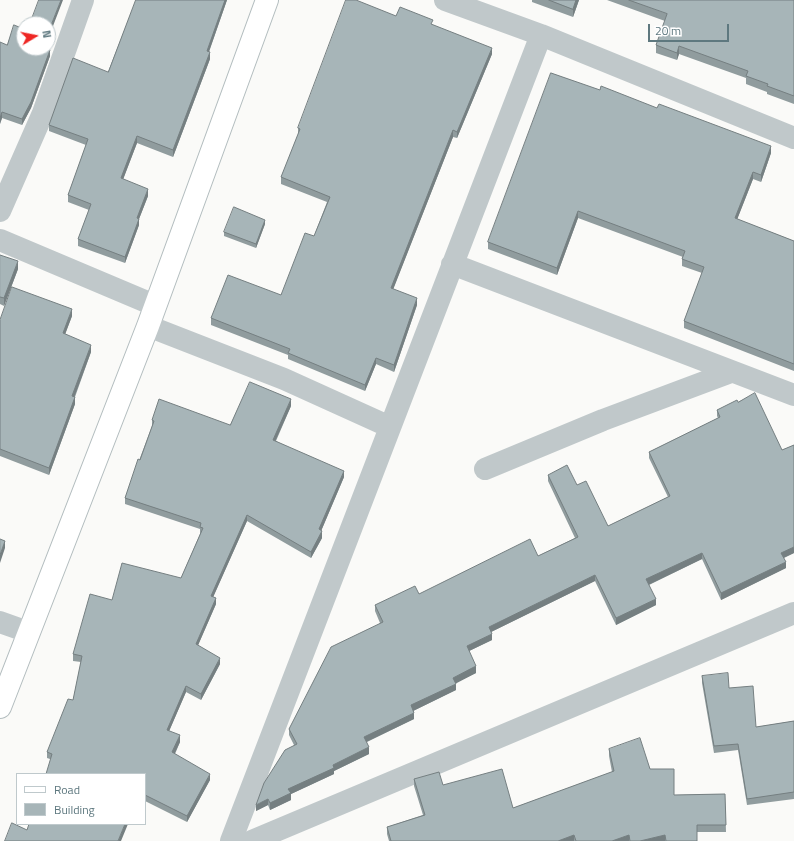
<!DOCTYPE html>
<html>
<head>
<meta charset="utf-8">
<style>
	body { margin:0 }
	#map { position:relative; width:794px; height:841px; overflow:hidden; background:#fafaf8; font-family:"Titillium Web",sans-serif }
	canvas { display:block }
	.legend { position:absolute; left:16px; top:773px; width:130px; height:52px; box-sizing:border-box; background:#fff; border:1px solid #bfc9cc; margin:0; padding:5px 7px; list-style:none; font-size:12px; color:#5e787f }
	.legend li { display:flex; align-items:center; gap:8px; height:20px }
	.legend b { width:20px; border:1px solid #bfc9cc }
	.north { position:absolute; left:16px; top:16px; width:40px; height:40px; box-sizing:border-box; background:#fff; border:1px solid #bfc9cc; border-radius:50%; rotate:80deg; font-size:11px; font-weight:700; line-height:16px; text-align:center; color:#5e787f }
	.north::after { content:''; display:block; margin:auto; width:14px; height:18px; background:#ee2724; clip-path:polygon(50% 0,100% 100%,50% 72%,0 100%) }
	.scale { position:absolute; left:648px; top:24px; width:81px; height:18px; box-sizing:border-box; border:2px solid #5e787f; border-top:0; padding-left:5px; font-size:12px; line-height:14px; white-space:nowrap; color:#5e787f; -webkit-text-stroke:3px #fff; paint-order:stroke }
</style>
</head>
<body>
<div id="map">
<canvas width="794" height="841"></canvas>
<ul class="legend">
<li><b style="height:5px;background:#fff"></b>Road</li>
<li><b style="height:11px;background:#a7b5b8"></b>Building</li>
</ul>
<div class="north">N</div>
<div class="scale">20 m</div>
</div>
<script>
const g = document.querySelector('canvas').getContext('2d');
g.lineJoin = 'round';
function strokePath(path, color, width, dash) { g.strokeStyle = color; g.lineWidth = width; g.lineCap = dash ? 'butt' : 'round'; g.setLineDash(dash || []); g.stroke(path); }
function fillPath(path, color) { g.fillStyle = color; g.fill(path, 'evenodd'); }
const minor = new Path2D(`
	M445 0 541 35 794 138
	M0 211 43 113 83 0
	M0 240 154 305
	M452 264 794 395
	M148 326 284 379 390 427
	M485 469 603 420 731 372
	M0 622 28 632
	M231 841 541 35
	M252 841 794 613`);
const secondary = new Path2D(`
	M0 707 148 326 267 0`);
const wall = new Path2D(`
	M136 0H227L209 52 210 59 173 157 137 143 123 179 148 196 139 219V225L125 263 78 246V239L89 210 68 202V195L86 145 49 131V125L108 72Z
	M532 0H579L573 17 532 2Z
	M607 0H794V104L767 94V92L746 84V78L679 54 677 60 656 53V45L665 21Z
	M396 16 433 25 492 54 457 138 453 137 393 289 417 305 394 372 376 364 365 391 288 359V355L211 325V318L281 295 314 236 327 202 281 184V177L298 135V128Z
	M7 45 24 48H47L46 49 50 56 31 108 22 125 2 118 0 124Z
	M551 73 771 153 761 182 753 179 737 219 794 241V371L684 328V321L702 273 682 266V259L683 257 578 218 557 275 488 249V242Z
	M265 224 256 248 224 236V232Z
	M0 255 18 269 4 306 0 304Z
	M72 316 65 334 91 352 75 397V404L49 475 0 456V320Z
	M738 402 782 450 794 445V553L784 558 786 568 721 600 702 559 649 585 656 605 616 625 595 581 491 632 492 640 469 651 476 673 455 683 456 690 413 711 414 719 367 742 369 754 334 771V774L291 794V800L270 810 268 805 256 811 294 745 289 735V729L380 623 375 611V605L419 594 538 556 575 538 548 481V475L577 485 608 526 668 497 649 458V452L718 418 717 416V410Z
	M291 406 276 441 344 477 321 531 322 538 311 558 247 521 213 597 216 604 198 645 220 664 201 700 186 692 169 731 180 742 175 754 210 780 187 822 145 801V774L50 759 47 758V752L73 700 81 662 73 661V654L112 600 181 578 200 534V529L125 504V498L152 426V420L230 425Z
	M702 676 729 688 756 727 794 721V799L747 805 738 750 714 753 702 683Z
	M609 749 650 769 674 795 725 794 726 832H697V841H389L387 834V827L423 815 414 786V779L443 785 513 808 612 772 609 756Z`);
const shadedWall = new Path2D(`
	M61 0H63L48 39V44V33Z
	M225 0H227L207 57V51Z
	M576 0H579L573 17V9Z
	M679 46V54L677 60V53Z
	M492 48V54L457 138V132Z
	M50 50V56L31 108 22 125V119Z
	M210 52V59L173 157V150Z
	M2 112V118L0 124V118Z
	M453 130V137L391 295V288Z
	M137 136V143L121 185V178Z
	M771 146V153L761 182V175Z
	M753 172V179L735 225V218Z
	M148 189V196L139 219V225L125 263V257L137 218Z
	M578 211V218L557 275V268Z
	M265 220V224L256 248V244Z
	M18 261V269L4 306V298Z
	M417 298V305L394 372V365Z
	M72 309V316L63 340V333Z
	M91 345V352L72 403V396Z
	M376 358V364L365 391V385Z
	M75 397V404L49 475V468Z
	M291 399V406L273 446V440Z
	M344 471V477L319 536V529Z
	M247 515V521L211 602V596Z
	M322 531V538L311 558V552Z
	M5 541V548L0 563V555Z
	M794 547V553L781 559V553Z
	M702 553V559L646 586V579Z
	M786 562V568L721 600V593Z
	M595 575V581L489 633V627Z
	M216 598V604L196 650V644Z
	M656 599V605L616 625V618Z
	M492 634V640L467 652V646Z
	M220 658V664L201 700V694Z
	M476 666V673L453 685V678Z
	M456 684V690L411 712V705Z
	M186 686V692L167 736V730Z
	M414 713V719L364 743V737Z
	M180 735V742L172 759V752Z
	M369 747V754L334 771V774L291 794V800L270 810V803L288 789 333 765Z
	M210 774V780L187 822V816Z
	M268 799V805L256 811V805Z
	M125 824H128L121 841H118Z
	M574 835V841H558Z
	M629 835V841H612Z
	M665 835V841H640Z`);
const building = new Path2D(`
	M39 0H61L48 33V24H30Z
	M136 0H225L207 51 210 52 173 150 137 136 121 178 148 189 137 218 139 219 125 257 78 239 91 204 68 195 88 139 49 125 73 58 108 72Z
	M346 0H356L396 16 400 7 433 20 431 24 492 48 457 132 453 130 391 288 417 298 394 365 376 358 365 385 288 353 290 349 211 318 228 275 281 295 305 233 314 236 330 197 281 177 300 129 298 128Z
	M549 0H576L573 9Z
	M629 0H794V96L767 86 768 84 746 76 748 71 679 46 677 53 656 45 667 14Z
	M14 25 24 29V48H45L50 50 31 102 22 119 2 112 0 118V42L7 45Z
	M551 73 600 90 601 86 657 108 659 104 771 146 761 175 753 172 735 218 794 241V364L684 321 704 267 682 259 685 251 578 211 557 268 488 242Z
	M234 207 265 220 256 244 224 232Z
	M0 255 18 261 4 298 0 297Z
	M12 287 72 309 63 333 91 345 72 396 75 397 49 468 0 449V320Z
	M250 382 291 399 273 440 344 471 319 529 322 531 311 552 247 515 211 596 216 598 196 644 220 658 201 694 186 686 167 730 180 735 172 752 210 774 187 816 145 795V774H46L52 754 47 752 68 699 73 700 82 656 73 654 90 594 112 600 122 563 181 578 203 528 200 527 201 523 125 498 138 459 140 460 154 421 152 420 159 399 230 425Z
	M755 393 782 450 794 445V547L781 553 786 562 721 593 702 553 646 579 656 599 616 618 595 575 489 627 492 634 467 646 476 666 453 678 456 684 411 705 414 713 364 737 369 747 333 765 334 768 288 789 291 793 270 803 268 799 256 805 264 783 285 750 297 744 289 729 331 647 383 622 375 605 415 586 419 594 530 539 538 556 578 537 548 475 567 465 577 485 586 481 608 526 670 496 649 452 720 417 717 410 737 400 738 402Z
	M0 539 5 541 0 555Z
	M728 673 729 688 753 686 756 727 794 721V792L747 799 738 744 714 746 702 676Z
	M640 738 650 769H674V795L725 794 726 825H697V841H666L665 835 640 841H630L629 835 612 841H576L574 835 558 841H391L387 827 425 815 414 779 439 772 443 785 502 769 513 808 614 771 609 749Z
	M12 823 27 830 29 824H125L118 841H5Z`);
strokePath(secondary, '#b3bdbf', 24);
strokePath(minor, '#c0c8ca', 22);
strokePath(secondary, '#fff', 22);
fillPath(wall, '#909c9e');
fillPath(shadedWall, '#757f81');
fillPath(building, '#a7b5b8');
strokePath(building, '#757f81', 1);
</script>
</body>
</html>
